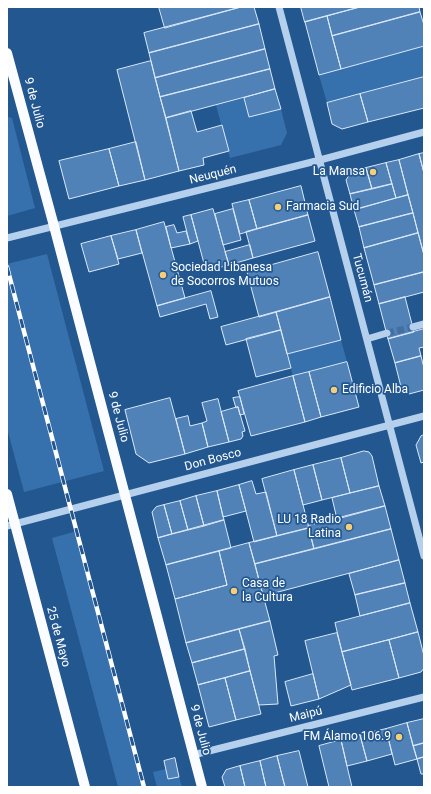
<!DOCTYPE html>
<html>
<head>
<meta charset="utf-8">
<style>
	body { margin:0 }
	#map { position:relative; width:431px; height:794px; overflow:hidden; background:#235790; font-family:Roboto,sans-serif }
	canvas { display:block }
	.frame { position:absolute; inset:0; border:8px solid #fff; pointer-events:none }
</style>
</head>
<body>
<div id="map">
<canvas width="431" height="794"></canvas>
<div class="frame"></div>
</div>
<script>
const g = document.querySelector('canvas').getContext('2d');
g.lineJoin = 'round';
function fillPath(path, color) { g.fillStyle = color; g.fill(path, 'evenodd'); }
function strokePath(path, color, width, dash) { g.strokeStyle = color; g.lineWidth = width; g.lineCap = dash ? 'butt' : 'round'; g.setLineDash(dash || []); g.stroke(path); }
function label(font, color, halo, rows, align = 'center') {
  g.font = font + ' Roboto,sans-serif'; g.lineWidth = 3.5; g.setLineDash([]); g.textBaseline = 'middle'; g.strokeStyle = halo; g.fillStyle = color; for (const [text, x, y, turn = 0] of rows) {
    g.save(); g.translate(x, y); g.rotate((+turn || 0) * Math.PI / 180); g.textAlign = isNaN(turn) ? turn : align; if (halo) g.strokeText(text, 0, 0); g.fillText(text, 0, 0); g.restore();
  }
}
const green = new Path2D(`
	M424 46V77L327 103 319 75Z
	M244 98 249 117 281 109 287 133 281 145 230 158 216 105Z
	M7 117 12 118 35 208 7 216Z
	M47 254 104 471 24 492 7 428V264Z
	M341 340 347 362 293 376 287 354Z
	M77 531 145 787H118L52 538Z
	M166 769 168 779 179 777 182 787H157L153 772Z`);
const building = new Path2D(`
	M159 7H241L165 28Z
	M241 7H254L259 24 149 53 144 33Z
	M301 7H360L305 22Z
	M360 7H419L420 12 332 36 327 16Z
	M420 12 424 25V46L341 69 332 36Z
	M327 16 341 69 319 75 305 22Z
	M259 24 265 49 155 78 149 53Z
	M265 49 270 69 160 97 155 78Z
	M151 61 179 171 145 180 117 70Z
	M270 69 275 89 166 118 160 97Z
	M424 77V108L368 122 360 94Z
	M275 89 281 109 249 117 244 98Z
	M360 94 368 122 342 129 332 124 327 103Z
	M191 111 197 132 222 125 229 151 203 158 204 165 179 171 166 118Z
	M136 142 145 180 119 186 109 149Z
	M109 149 119 186 69 199 59 161Z
	M424 153V173L419 154Z
	M419 154 424 173V255L399 160Z
	M399 160 408 195 396 198 386 163Z
	M386 163 392 184 372 189 366 168Z
	M366 168 372 189 350 194 346 180 351 172Z
	M392 184 396 198 354 210 350 194Z
	M301 186 308 215 257 229 249 200Z
	M408 195 413 213 359 227 354 210Z
	M249 200 257 229 240 234 232 204Z
	M213 209 229 265 206 271 191 215Z
	M233 209 241 240 223 245 215 214Z
	M413 213 418 233 364 248 359 227Z
	M191 215 198 241 190 244 183 217Z
	M308 215 315 241 253 258 246 232Z
	M164 222 185 298 157 306 136 230Z
	M174 225 177 233 186 231 190 244 171 248 166 227Z
	M136 230 142 253 118 259 111 236Z
	M418 233 424 255V272L374 285 364 248Z
	M111 236 119 264 89 272 81 244Z
	M250 245 253 258 229 265 225 252Z
	M318 252 330 297 259 317 247 272Z
	M424 272V292L379 304 374 285Z
	M211 291 218 317 210 319 206 304 160 317 157 306Z
	M330 297 341 340 287 354 276 312Z
	M405 297 414 332 388 339 379 304Z
	M276 312 281 330 226 345 221 327Z
	M424 329V347L419 348 421 356 395 363 388 339Z
	M281 330 291 368 256 377 246 339Z
	M421 356 424 368V390L409 394 401 387 395 363Z
	M347 362 359 407 321 417 309 372Z
	M309 372 321 417 305 422 293 376Z
	M293 376 305 422 251 436 238 391Z
	M240 397 244 414 240 415 238 407 236 408 233 398Z
	M170 398 185 454 149 463 136 454 125 410Z
	M218 399 229 442 208 447 202 423 207 421 202 403Z
	M238 407 245 431 242 432 243 436 241 439 229 442 221 412Z
	M188 416 190 426 202 423 208 447 185 454 176 419Z
	M424 435V462L421 463 416 445 421 436Z
	M364 451 369 452 372 456 379 486 350 493 341 458Z
	M341 458 350 493 322 500 313 465Z
	M313 465 322 500 303 505 294 470Z
	M294 470 309 528 277 536 262 479Z
	M252 481 256 494 266 492 277 536 254 542 239 485Z
	M239 485 246 511 223 517 217 491Z
	M379 486 385 506 337 519 332 498Z
	M217 491 224 520 204 526 196 496Z
	M196 496 204 526 188 530 180 501Z
	M180 501 188 530 172 534 164 505Z
	M164 505 172 534 158 538 152 512 156 507Z
	M385 506 391 529 314 549 308 526Z
	M224 520 231 548 166 565 158 538Z
	M309 528 314 549 255 564 249 543Z
	M391 529 399 560 263 596 255 564Z
	M249 543 270 621 186 643 175 599 227 585 219 551Z
	M219 551 227 585 175 599 166 565Z
	M399 560 405 583 355 595 349 574Z
	M405 583 410 603 360 616 355 595Z
	M410 603 418 632 342 652 335 623Z
	M270 621 278 655 274 656 278 704 259 705 239 629Z
	M239 629 245 649 192 663 186 643Z
	M418 632 424 656V668L421 672 399 678 389 640Z
	M337 633 351 685 319 699 305 641Z
	M389 640 399 678 352 690 342 652Z
	M245 649 250 671 198 685 192 663Z
	M250 671 261 714 236 720 225 678Z
	M313 674 319 699 291 706 285 682Z
	M225 678 236 720 209 727 198 685Z
	M424 719V743L413 746 407 723Z
	M407 723 417 759 395 765 386 729Z
	M386 729 392 754 367 761 360 735Z
	M360 735 367 761 347 766 341 740Z
	M341 740 347 766 352 787H329L319 746Z
	M424 743V757L417 759 413 746Z
	M299 751 308 787H285L277 756Z
	M277 756 285 787H266L260 761Z
	M424 757V774H421L417 759Z
	M175 758 179 777 168 779 164 761Z
	M260 761 266 787H245L240 766Z
	M240 766 245 787H225L222 777 226 770Z`);
const minorTunnel = new Path2D(`
	M387 333 413 327`);
const minor = new Path2D(`
	M279 7 424 556
	M7 238 320 160 424 132
	M413 327 424 324
	M367 339 387 333
	M7 526 424 416
	M193 755 424 697`);
const major = new Path2D(`
	M7 53 54 226 202 787
	M7 494 85 787`);
const rail = new Path2D(`
	M7 267 144 787`);
const markers = [
	[373,172,4,"#f7ce78"],
	[278,207,4,"#f7ce78"],
	[163,275,4,"#f7ce78"],
	[334,390,4,"#f7ce78"],
	[349,527,4,"#f7ce78"],
	[234,591,4,"#f7ce78"],
	[399,737,4,"#f7ce78"]
];
const streetNames = [
	["9 de Julio",34,103,75],
	["Neuquén",213,175,-14],
	["Tucumán",362,278,75],
	["9 de Julio",118,417,75],
	["Don Bosco",213,460,-15],
	["25 de Mayo",58,637,75],
	["Maipú",306,715,-14],
	["9 de Julio",200,730,75]
];
const poiNames = [
	["La Mansa",365,172,"right"],
	["Farmacia Sud",286,207],
	["Sociedad Libanesa",171,268],
	["de Socorros Mutuos",171,282],
	["Edificio Alba",342,390],
	["LU 18 Radio",341,520,"right"],
	["Latina",341,534,"right"],
	["Casa de",242,584],
	["la Cultura",242,598],
	["FM Álamo 106.9",391,737,"right"]
];
fillPath(green, '#3771ad');
fillPath(building, '#5082b8');
strokePath(building, '#dae9f9', 1);
strokePath(minorTunnel, '#4470a1', 7, [7, 3.5]);
strokePath(minor, '#b5d0ec', 7);
strokePath(major, '#fafcff', 10);
strokePath(rail, '#fff', 4.5);
strokePath(rail, '#235790', 3, [9]);
for (const [x, y, r, color] of markers) { const dot = new Path2D(); dot.arc(x, y, r, 0, 2 * Math.PI); g.fillStyle = color; g.fill(dot); strokePath(dot, '#235790', 1.5); }
label('12px', '#fff', '#235790', streetNames);
label('12px', '#fff', '#235790', poiNames, 'left');
</script>
</body>
</html>
